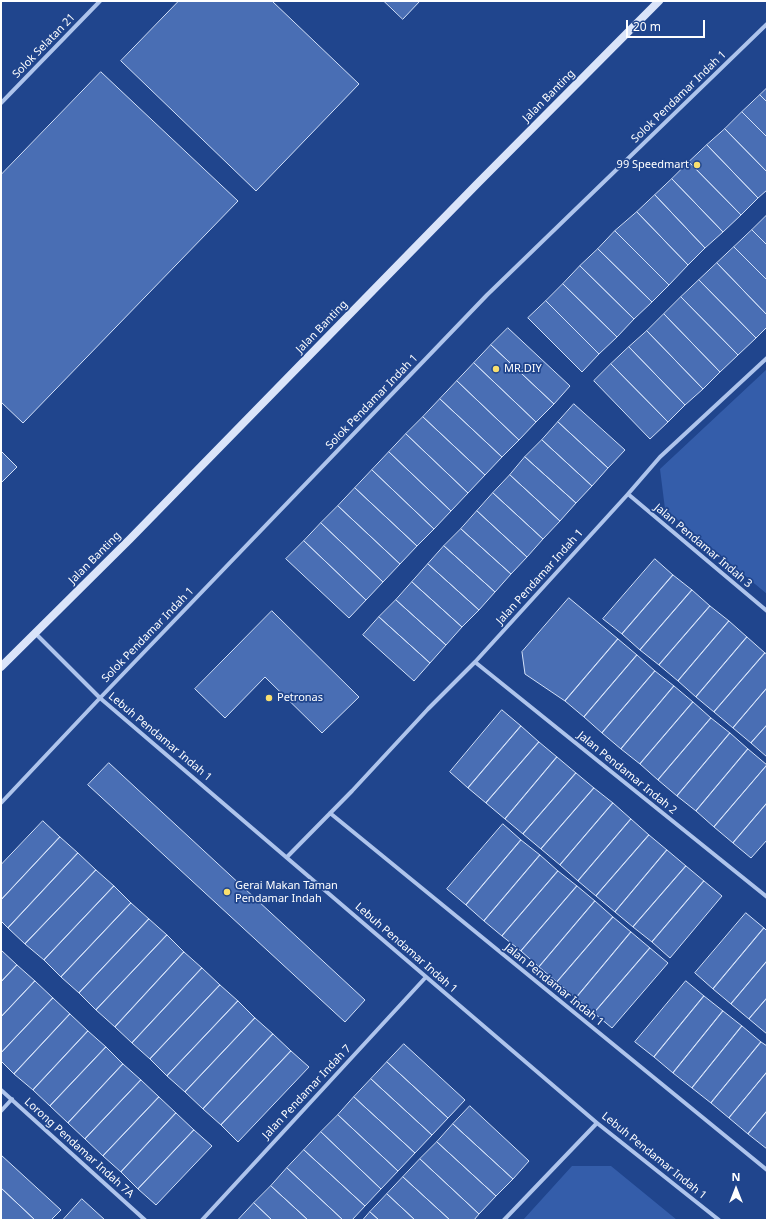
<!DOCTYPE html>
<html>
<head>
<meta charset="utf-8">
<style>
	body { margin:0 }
	#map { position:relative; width:768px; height:1221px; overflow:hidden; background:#20458d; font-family:"Noto Sans",sans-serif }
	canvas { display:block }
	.frame { position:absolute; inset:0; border:2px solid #fff; pointer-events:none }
	.north { position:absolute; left:716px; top:1169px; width:40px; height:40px; -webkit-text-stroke:3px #20458d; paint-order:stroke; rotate:0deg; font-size:11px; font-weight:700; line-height:16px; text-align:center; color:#fff }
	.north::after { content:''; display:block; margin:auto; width:14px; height:18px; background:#fff; clip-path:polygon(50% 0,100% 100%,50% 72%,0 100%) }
	.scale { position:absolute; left:626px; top:20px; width:79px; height:18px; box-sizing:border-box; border:2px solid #fff; border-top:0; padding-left:5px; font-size:12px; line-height:14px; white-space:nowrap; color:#fff; -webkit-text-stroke:3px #20458d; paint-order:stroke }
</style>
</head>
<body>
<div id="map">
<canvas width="768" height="1221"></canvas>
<div class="frame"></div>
<div class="north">N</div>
<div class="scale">20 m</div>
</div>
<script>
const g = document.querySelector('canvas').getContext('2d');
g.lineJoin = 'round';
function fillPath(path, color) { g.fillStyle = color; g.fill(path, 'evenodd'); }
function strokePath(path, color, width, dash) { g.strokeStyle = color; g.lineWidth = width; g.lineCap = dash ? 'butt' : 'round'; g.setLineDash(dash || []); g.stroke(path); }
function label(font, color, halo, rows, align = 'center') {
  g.font = font + ' "Noto Sans",sans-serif'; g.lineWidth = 3.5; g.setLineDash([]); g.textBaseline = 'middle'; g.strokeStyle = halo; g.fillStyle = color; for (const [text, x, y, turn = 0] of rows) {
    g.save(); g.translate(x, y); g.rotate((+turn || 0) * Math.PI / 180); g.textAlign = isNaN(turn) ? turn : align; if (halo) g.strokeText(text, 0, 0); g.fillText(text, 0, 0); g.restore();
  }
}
const green = new Path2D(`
	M767 369V594L665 509 660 469Z
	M572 1166H611L677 1220H523Z`);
const building = new Path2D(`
	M179 1H272L359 84 256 191 121 61Z
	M384 1H420L403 19Z
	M101 72 238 201 23 423 1 402V175Z
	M767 88V102L760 95Z
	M760 95 767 102V137L742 112Z
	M742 112 767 137V172L725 129Z
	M725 129 767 172V190L758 198 707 145Z
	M707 145 758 198 741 215 689 162Z
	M689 162 741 215 723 232 672 179Z
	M672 179 723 232 705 248 655 195Z
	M655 195 705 248 688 265 637 212Z
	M637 212 688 265 669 285 615 231Z
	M767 215V245L752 230Z
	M752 230 767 245V280L734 247Z
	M615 231 669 285 652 302 598 249Z
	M734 247 767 280V315L717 263Z
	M598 249 652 302 634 319 580 266Z
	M717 263 767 315V327L756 338 699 280Z
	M580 266 634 319 617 337 563 284Z
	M699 280 756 338 738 355 681 297Z
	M563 284 617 337 599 354 546 301Z
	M681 297 738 355 720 372 664 314Z
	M546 301 599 354 582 372 528 318Z
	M664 314 720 372 703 389 647 331Z
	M508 328 570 386 554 404 491 345Z
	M647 331 703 389 685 405 629 347Z
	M491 345 554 404 536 422 474 363Z
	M629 347 685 405 668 422 611 364Z
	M474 363 536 422 519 440 457 381Z
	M611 364 668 422 650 439 594 381Z
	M457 381 519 440 502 457 440 399Z
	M440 399 502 457 485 475 423 417Z
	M574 404 625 450 608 468 558 422Z
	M423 417 485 475 468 493 406 434Z
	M558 422 608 468 592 486 542 440Z
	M406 434 468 493 451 511 389 452Z
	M542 440 592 486 576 503 525 457Z
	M1 451 17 467 1 483Z
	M389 452 451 511 434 529 372 470Z
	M525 457 576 503 560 521 510 475Z
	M372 470 434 529 417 546 355 488Z
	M510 475 560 521 543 539 493 493Z
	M355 488 417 546 400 564 338 506Z
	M493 493 543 539 527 557 477 511Z
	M338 506 400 564 383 582 321 523Z
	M477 511 527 557 511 574 461 529Z
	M321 523 383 582 366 600 304 541Z
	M461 529 511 574 495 592 444 546Z
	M304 541 366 600 349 618 286 559Z
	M444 546 495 592 479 610 428 564Z
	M655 559 673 575 622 634 603 619Z
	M428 564 479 610 462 627 412 582Z
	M673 575 692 590 640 650 622 634Z
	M412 582 462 627 446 645 396 600Z
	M692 590 710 606 659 665 640 650Z
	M569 598 618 639 565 701 525 674 522 652Z
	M396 600 446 645 430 663 379 617Z
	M710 606 729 621 678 681 659 665Z
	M272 611 359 697 322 733 265 677 225 718 195 689Z
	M379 617 430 663 414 681 363 635Z
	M729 621 747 637 696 697 678 681Z
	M747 637 765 653 714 712 696 697Z
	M618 639 637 655 584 717 565 701Z
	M765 653 767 654V688L733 728 714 712Z
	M637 655 655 671 602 733 584 717Z
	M655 671 674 686 621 749 602 733Z
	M674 686 693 702 640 764 621 749Z
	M767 688V725L751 743 733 728Z
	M693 702 711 718 658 780 640 764Z
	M502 710 521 726 468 788 450 772Z
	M711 718 730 733 677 796 658 780Z
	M767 725V757L751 743Z
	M521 726 539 742 486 803 468 788Z
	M730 733 748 749 696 811 677 796Z
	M539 742 557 757 505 819 486 803Z
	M748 749 767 765 714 827 696 811Z
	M557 757 576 773 523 834 505 819Z
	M109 763 365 1000 345 1022 88 785Z
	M767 765V803L733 843 714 827Z
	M576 773 594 788 541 849 523 834Z
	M594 788 613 803 560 865 541 849Z
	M613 803 631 819 578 881 560 865Z
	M767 803V840L751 858 733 843Z
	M631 819 649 835 596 896 578 881Z
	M43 821 60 837 1 900V865Z
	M503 824 521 840 466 905 447 889Z
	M649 835 667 850 615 912 596 896Z
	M60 837 78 853 8 928 1 921V900Z
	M521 840 540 855 484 921 466 905Z
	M667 850 686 866 633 927 615 912Z
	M78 853 96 870 25 944 8 928Z
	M540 855 558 871 502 936 484 921Z
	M686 866 704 881 652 942 633 927Z
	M96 870 114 886 44 960 25 944Z
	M558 871 577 886 521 951 502 936Z
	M704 881 722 896 670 958 652 942Z
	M114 886 131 903 61 977 44 960Z
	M577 886 595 901 539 967 521 951Z
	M595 901 613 917 557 982 539 967Z
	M131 903 149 919 79 993 61 977Z
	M746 913 764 928 713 989 695 973Z
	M613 917 631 932 576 998 557 982Z
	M149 919 167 935 96 1010 79 993Z
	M764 928 767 931V961L731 1004 713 989Z
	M631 932 650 948 594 1013 576 998Z
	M167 935 184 952 115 1027 96 1010Z
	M650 948 668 963 612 1028 594 1013Z
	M1 950 17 965 1 982Z
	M184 952 202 968 132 1043 115 1027Z
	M767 961V998L749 1019 731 1004Z
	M17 965 35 981 1 1017V982Z
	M202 968 220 985 150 1059 132 1043Z
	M35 981 53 998 1 1053V1017Z
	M686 981 704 996 654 1057 635 1042Z
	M220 985 238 1001 167 1076 150 1059Z
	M704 996 723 1011 673 1073 654 1057Z
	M53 998 70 1014 14 1074 1 1061V1053Z
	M767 998V1034L749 1019Z
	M238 1001 255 1018 185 1092 167 1076Z
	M723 1011 742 1026 692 1088 673 1073Z
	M70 1014 88 1031 33 1090 14 1074Z
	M255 1018 273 1034 203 1109 185 1092Z
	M742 1026 761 1042 711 1103 692 1088Z
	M88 1031 106 1047 50 1106 33 1090Z
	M273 1034 291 1051 221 1125 203 1109Z
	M761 1042 767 1046V1072L729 1118 711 1103Z
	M404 1044 465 1100 448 1118 387 1062Z
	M106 1047 123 1064 68 1123 50 1106Z
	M291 1051 309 1067 238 1142 221 1125Z
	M387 1062 448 1118 432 1135 371 1079Z
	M123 1064 141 1080 85 1139 68 1123Z
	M767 1072V1111L748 1134 729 1118Z
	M371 1079 432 1135 415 1153 354 1097Z
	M141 1080 159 1097 103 1156 85 1139Z
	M159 1097 176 1113 121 1172 103 1156Z
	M354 1097 415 1153 398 1171 338 1115Z
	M470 1106 529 1161 513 1179 453 1124Z
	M767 1111V1149L748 1134Z
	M176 1113 194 1130 138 1189 121 1172Z
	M338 1115 398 1171 381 1189 321 1132Z
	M453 1124 513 1179 496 1196 437 1142Z
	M194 1130 212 1146 156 1205 138 1189Z
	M321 1132 381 1189 365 1206 304 1150Z
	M437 1142 496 1196 479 1214 420 1159Z
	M304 1150 365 1206 352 1220H343L287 1168Z
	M1 1155 61 1210 51 1220H35L1 1188Z
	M420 1159 479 1214 474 1220H450L403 1177Z
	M287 1168 343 1220H308L271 1186Z
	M403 1177 450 1220H415L387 1194Z
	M271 1186 308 1220H272L254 1203Z
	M1 1188 35 1220H1Z
	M387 1194 415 1220H379L370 1212Z
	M82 1199 105 1220H63Z
	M254 1203 272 1220H238Z
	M370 1212 379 1220H363Z`);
const street = new Path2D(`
	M1 103 100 1
	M628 494 767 611
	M35 633 100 698 597 1123 719 1220
	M475 662 767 897
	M1 803 100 698 487 295 767 24
	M330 813 767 1170
	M287 857 352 791 428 709 475 662 628 494 660 457 767 358
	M1 1090 145 1220
	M1 1111 12 1099
	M202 1220 426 977
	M504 1220 597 1123`);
const secondary = new Path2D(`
	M1 667 130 539 477 184 659 1`);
const markers = [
	[697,165,4,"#f9df6f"],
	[496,369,4,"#f9df6f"],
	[269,698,4,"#f9df6f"],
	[227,892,4,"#f9df6f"]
];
const streetNames = [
	["Solok Selatan 21",44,46,-46],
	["Jalan Banting",549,96,-45],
	["Solok Pendamar Indah 1",679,97,-44],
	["Jalan Banting",322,327,-46],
	["Solok Pendamar Indah 1",372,402,-46],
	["Jalan Pendamar Indah 3",703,546,40],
	["Jalan Banting",95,558,-45],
	["Jalan Pendamar Indah 1",540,577,-48],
	["Solok Pendamar Indah 1",148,635,-46],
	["Lebuh Pendamar Indah 1",160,737,40],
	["Jalan Pendamar Indah 2",627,773,39],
	["Lebuh Pendamar Indah 1",406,948,41],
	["Jalan Pendamar Indah 1",554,985,39],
	["Jalan Pendamar Indah 7",307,1092,-47],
	["Lorong Pendamar Indah 7A",79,1148,42],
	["Lebuh Pendamar Indah 1",654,1156,39]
];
const poiNames = [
	["99 Speedmart",689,165,"right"],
	["MR.DIY",504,369],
	["Petronas",277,698],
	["Gerai Makan Taman",235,886],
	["Pendamar Indah",235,899]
];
fillPath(green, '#345daa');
fillPath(building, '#496eb4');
strokePath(building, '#d3e1f9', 1);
strokePath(street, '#aec4ec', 4);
strokePath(secondary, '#dae4f9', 8);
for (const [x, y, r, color] of markers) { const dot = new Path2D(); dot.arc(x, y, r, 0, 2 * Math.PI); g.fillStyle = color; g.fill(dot); strokePath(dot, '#20458d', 1.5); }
label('11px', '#fff', '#20458d', streetNames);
label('11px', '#fff', '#20458d', poiNames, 'left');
</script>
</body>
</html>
